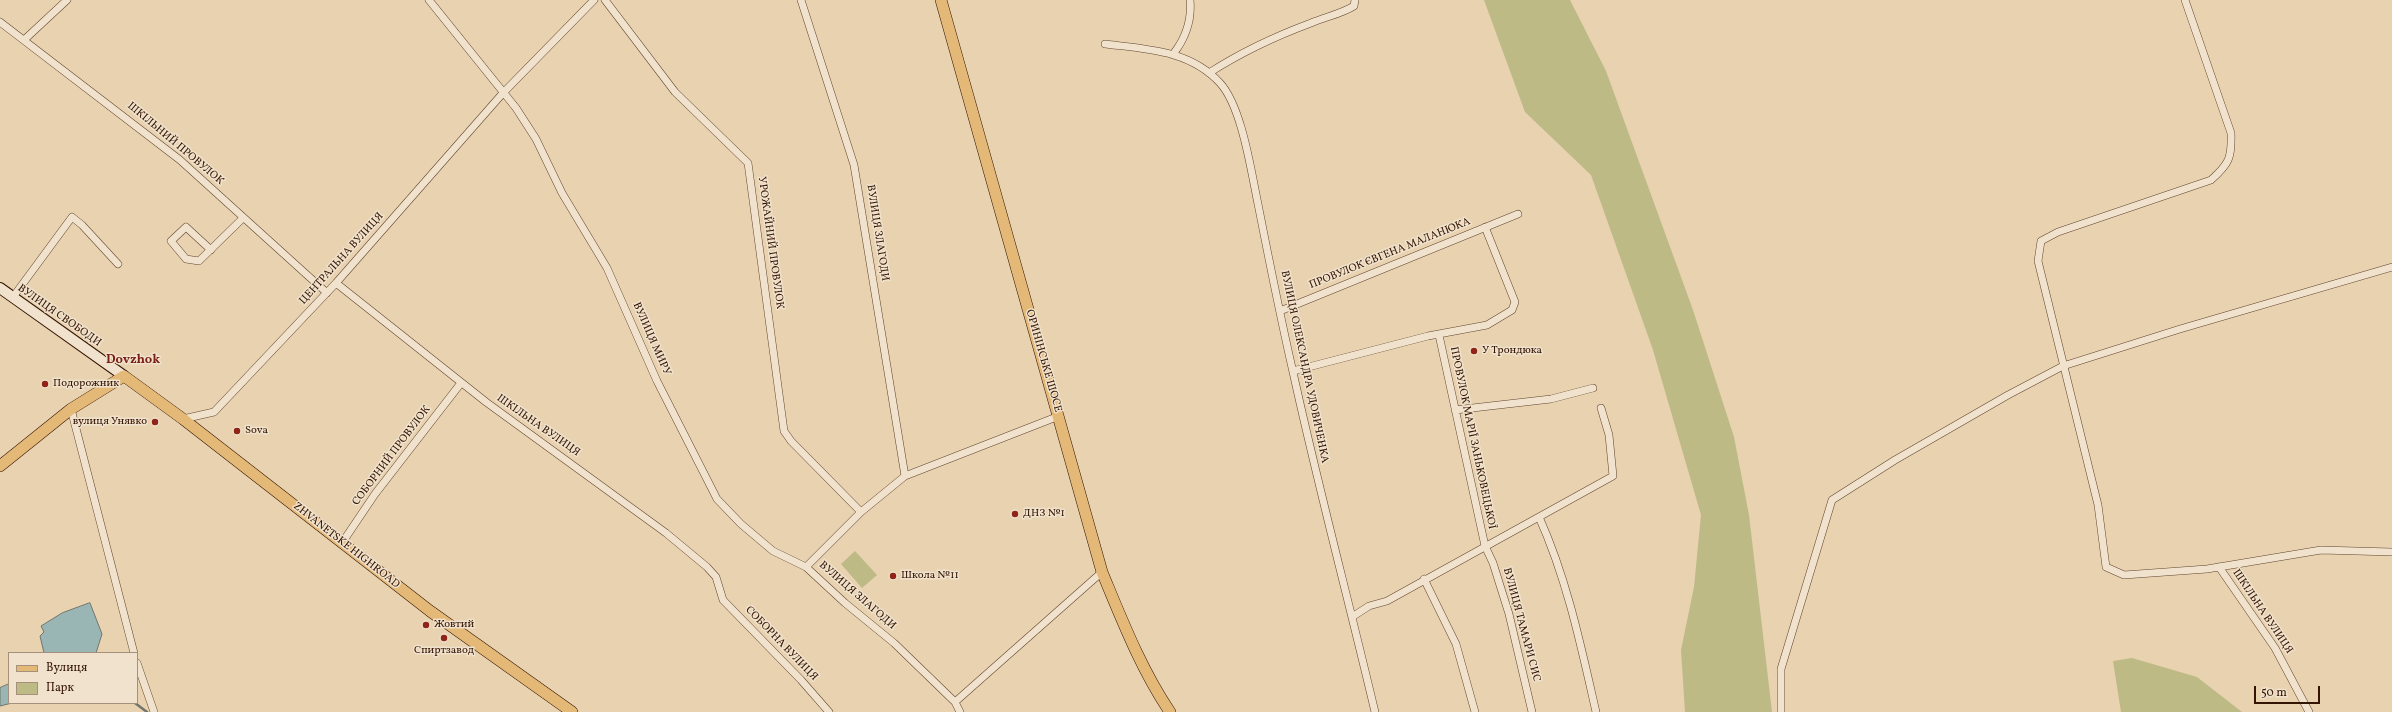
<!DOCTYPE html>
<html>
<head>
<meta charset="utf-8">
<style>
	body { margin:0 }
	#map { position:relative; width:2392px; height:712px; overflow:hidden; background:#e8d2b0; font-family:Vollkorn,serif }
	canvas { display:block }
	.legend { position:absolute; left:8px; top:652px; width:130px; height:52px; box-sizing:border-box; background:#f0e2cc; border:1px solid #a5907c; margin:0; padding:5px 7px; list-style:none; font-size:12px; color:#341403 }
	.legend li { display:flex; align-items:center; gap:8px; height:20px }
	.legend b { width:20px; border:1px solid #a5907c }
	.scale { position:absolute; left:2254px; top:686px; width:66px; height:18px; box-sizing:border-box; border:2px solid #341403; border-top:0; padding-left:5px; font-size:12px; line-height:14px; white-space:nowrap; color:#341403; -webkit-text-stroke:3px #f0e2cc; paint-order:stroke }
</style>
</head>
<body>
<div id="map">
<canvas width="2392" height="712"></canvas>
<ul class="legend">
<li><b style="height:5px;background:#e4b978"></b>Вулиця</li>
<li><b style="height:11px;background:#bdba86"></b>Парк</li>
</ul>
<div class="scale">50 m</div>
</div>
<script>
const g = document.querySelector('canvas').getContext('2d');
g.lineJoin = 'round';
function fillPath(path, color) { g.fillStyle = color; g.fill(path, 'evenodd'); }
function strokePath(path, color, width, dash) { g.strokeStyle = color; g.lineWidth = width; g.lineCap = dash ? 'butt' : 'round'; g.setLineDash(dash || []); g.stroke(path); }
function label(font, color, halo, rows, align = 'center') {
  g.font = font + ' Vollkorn,serif'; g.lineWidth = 3; g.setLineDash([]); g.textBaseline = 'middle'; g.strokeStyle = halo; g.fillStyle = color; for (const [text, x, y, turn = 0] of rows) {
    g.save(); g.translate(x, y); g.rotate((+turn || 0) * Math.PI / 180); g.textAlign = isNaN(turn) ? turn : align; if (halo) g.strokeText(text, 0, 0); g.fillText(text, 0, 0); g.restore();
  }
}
const green = new Path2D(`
	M1484 0H1570L1606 71 1693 310 1734 437 1749 515 1772 712H1685L1681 650 1694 587 1701 515 1653 350 1591 175 1525 112Z
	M855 551 877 575 862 588 841 564Z
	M2132 658 2197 677 2242 712H2121L2113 661Z`);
const water = new Path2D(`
	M90 603 102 634 96 653H44L40 636 44 632 41 626 62 613Z
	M9 684V703H12L0 706V688Z`);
const stream = new Path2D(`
	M135 703 147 712`);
const street = new Path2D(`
	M429 0 516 108 536 139 562 193 607 268 657 381 717 499 741 524 773 551 806 567 845 603 894 643 955 702 960 712
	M605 0 675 92 748 163 784 431 791 441 861 512
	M801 0 854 165 905 476
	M2185 0 2231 133C2232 158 2229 164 2211 180L2058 232 2041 241 2038 261 2098 505 2106 567 2124 575 2207 569 2321 550 2392 552
	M0 22 180 160 327 293
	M24 40 67 0
	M1105 44C1146 49 1190 50 1220 83 1242 107 1251 171 1258 204 1269 260 1280 316 1293 372 1318 486 1348 598 1375 712
	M1174 53C1186 37 1192 20 1190 0
	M1209 73C1240 53 1276 36 1311 23 1325 17 1341 14 1354 6L1355 0
	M211 250 186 227 171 241 186 259 199 261 243 218
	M336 283 486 402 666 533 707 567 716 577 723 600 801 680 829 712
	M13 297 72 217 82 225 118 264
	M1280 311 1518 214
	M1439 335 1485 546 1493 563 1509 614 1532 712
	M1293 371 1428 336 1487 325 1512 310 1515 302 1485 227
	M71 409 134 653
	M1455 410 1551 399 1593 388
	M183 419 214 412 336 283 503 93 594 0
	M1539 517C1567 579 1581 646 1596 712
	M342 543 375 494 461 383
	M806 567 861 512 905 476 1059 416
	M2219 567 2275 648 2309 712
	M1424 579 1456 644 1475 712
	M1352 617 1369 606 1387 601 1613 476 1609 435 1601 408
	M137 663 154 712
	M955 702 1102 572
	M1781 712V669L1832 500 1895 460 2008 395 2063 366 2180 329 2392 267`);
const secondary = new Path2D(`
	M0 288 124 376`);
const primary = new Path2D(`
	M941 0 1102 572C1122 620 1141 669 1170 712
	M0 466 71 409 124 376 183 419 430 611 572 712`);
const markers = [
	[1474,351,4,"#8f2418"],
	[45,384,4,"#8f2418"],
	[155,422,4,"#8f2418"],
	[237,431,4,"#8f2418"],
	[1015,514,4,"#8f2418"],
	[893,576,4,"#8f2418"],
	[426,625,4,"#8f2418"],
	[444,638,4,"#8f2418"]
];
const streetNames = [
	["ШКІЛЬНИЙ ПРОВУЛОК",175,144,40],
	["ВУЛИЦЯ ЗЛАГОДИ",877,233,81],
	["УРОЖАЙНИЙ ПРОВУЛОК",770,243,82],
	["ПРОВУЛОК ЄВГЕНА МАЛАНЮКА",1390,254,-22],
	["ЦЕНТРАЛЬНА ВУЛИЦЯ",342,259,-48],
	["ВУЛИЦЯ СВОБОДИ",59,316,35],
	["ВУЛИЦЯ МИРУ",651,339,66],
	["ОРИНІНСЬКЕ ШОСЕ",1043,361,74],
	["ВУЛИЦЯ ОЛЕКСАНДРА УДОВИЧЕНКА",1304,367,78],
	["ШКІЛЬНА ВУЛИЦЯ",538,426,35],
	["ПРОВУЛОК МАРІЇ ЗАНЬКОВЕЦЬКОЇ",1472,438,78],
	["СОБОРНИЙ ПРОВУЛОК",392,456,-53],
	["ZHVANETSKE HIGHROAD",346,546,38],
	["ВУЛИЦЯ ЗЛАГОДИ",857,596,41],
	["ШКІЛЬНА ВУЛИЦЯ",2262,612,56],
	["ВУЛИЦЯ ТАМАРИ СИС",1521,625,75],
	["СОБОРНА ВУЛИЦЯ",781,644,46]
];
const poiNames = [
	["У Трондюка",1482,351],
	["Подорожник",53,384],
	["вулиця Унявко",147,422,"right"],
	["Sova",245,431],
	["ДНЗ №1",1023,514],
	["Школа №11",901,576],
	["Жовтий",434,625],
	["Спиртзавод",444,651,"center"]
];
const quarterNames = [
	["Dovzhok",133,361]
];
fillPath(green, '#bdba86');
fillPath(water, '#99b6b4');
strokePath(water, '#71756d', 1);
strokePath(stream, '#71756d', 2.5);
strokePath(street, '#61442e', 8);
strokePath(secondary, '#341403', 12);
strokePath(primary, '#341403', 12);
strokePath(street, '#f0e2cc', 7);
strokePath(secondary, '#f0e2cc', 10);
strokePath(primary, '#e4b978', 11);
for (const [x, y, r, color] of markers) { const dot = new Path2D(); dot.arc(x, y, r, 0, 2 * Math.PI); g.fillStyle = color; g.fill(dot); strokePath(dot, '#f0e2cc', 1.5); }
label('11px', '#341403', '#f0e2cc', streetNames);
label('11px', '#341403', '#f0e2cc', poiNames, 'left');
label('bold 13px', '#7a1f14', '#f0e2cc', quarterNames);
</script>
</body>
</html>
